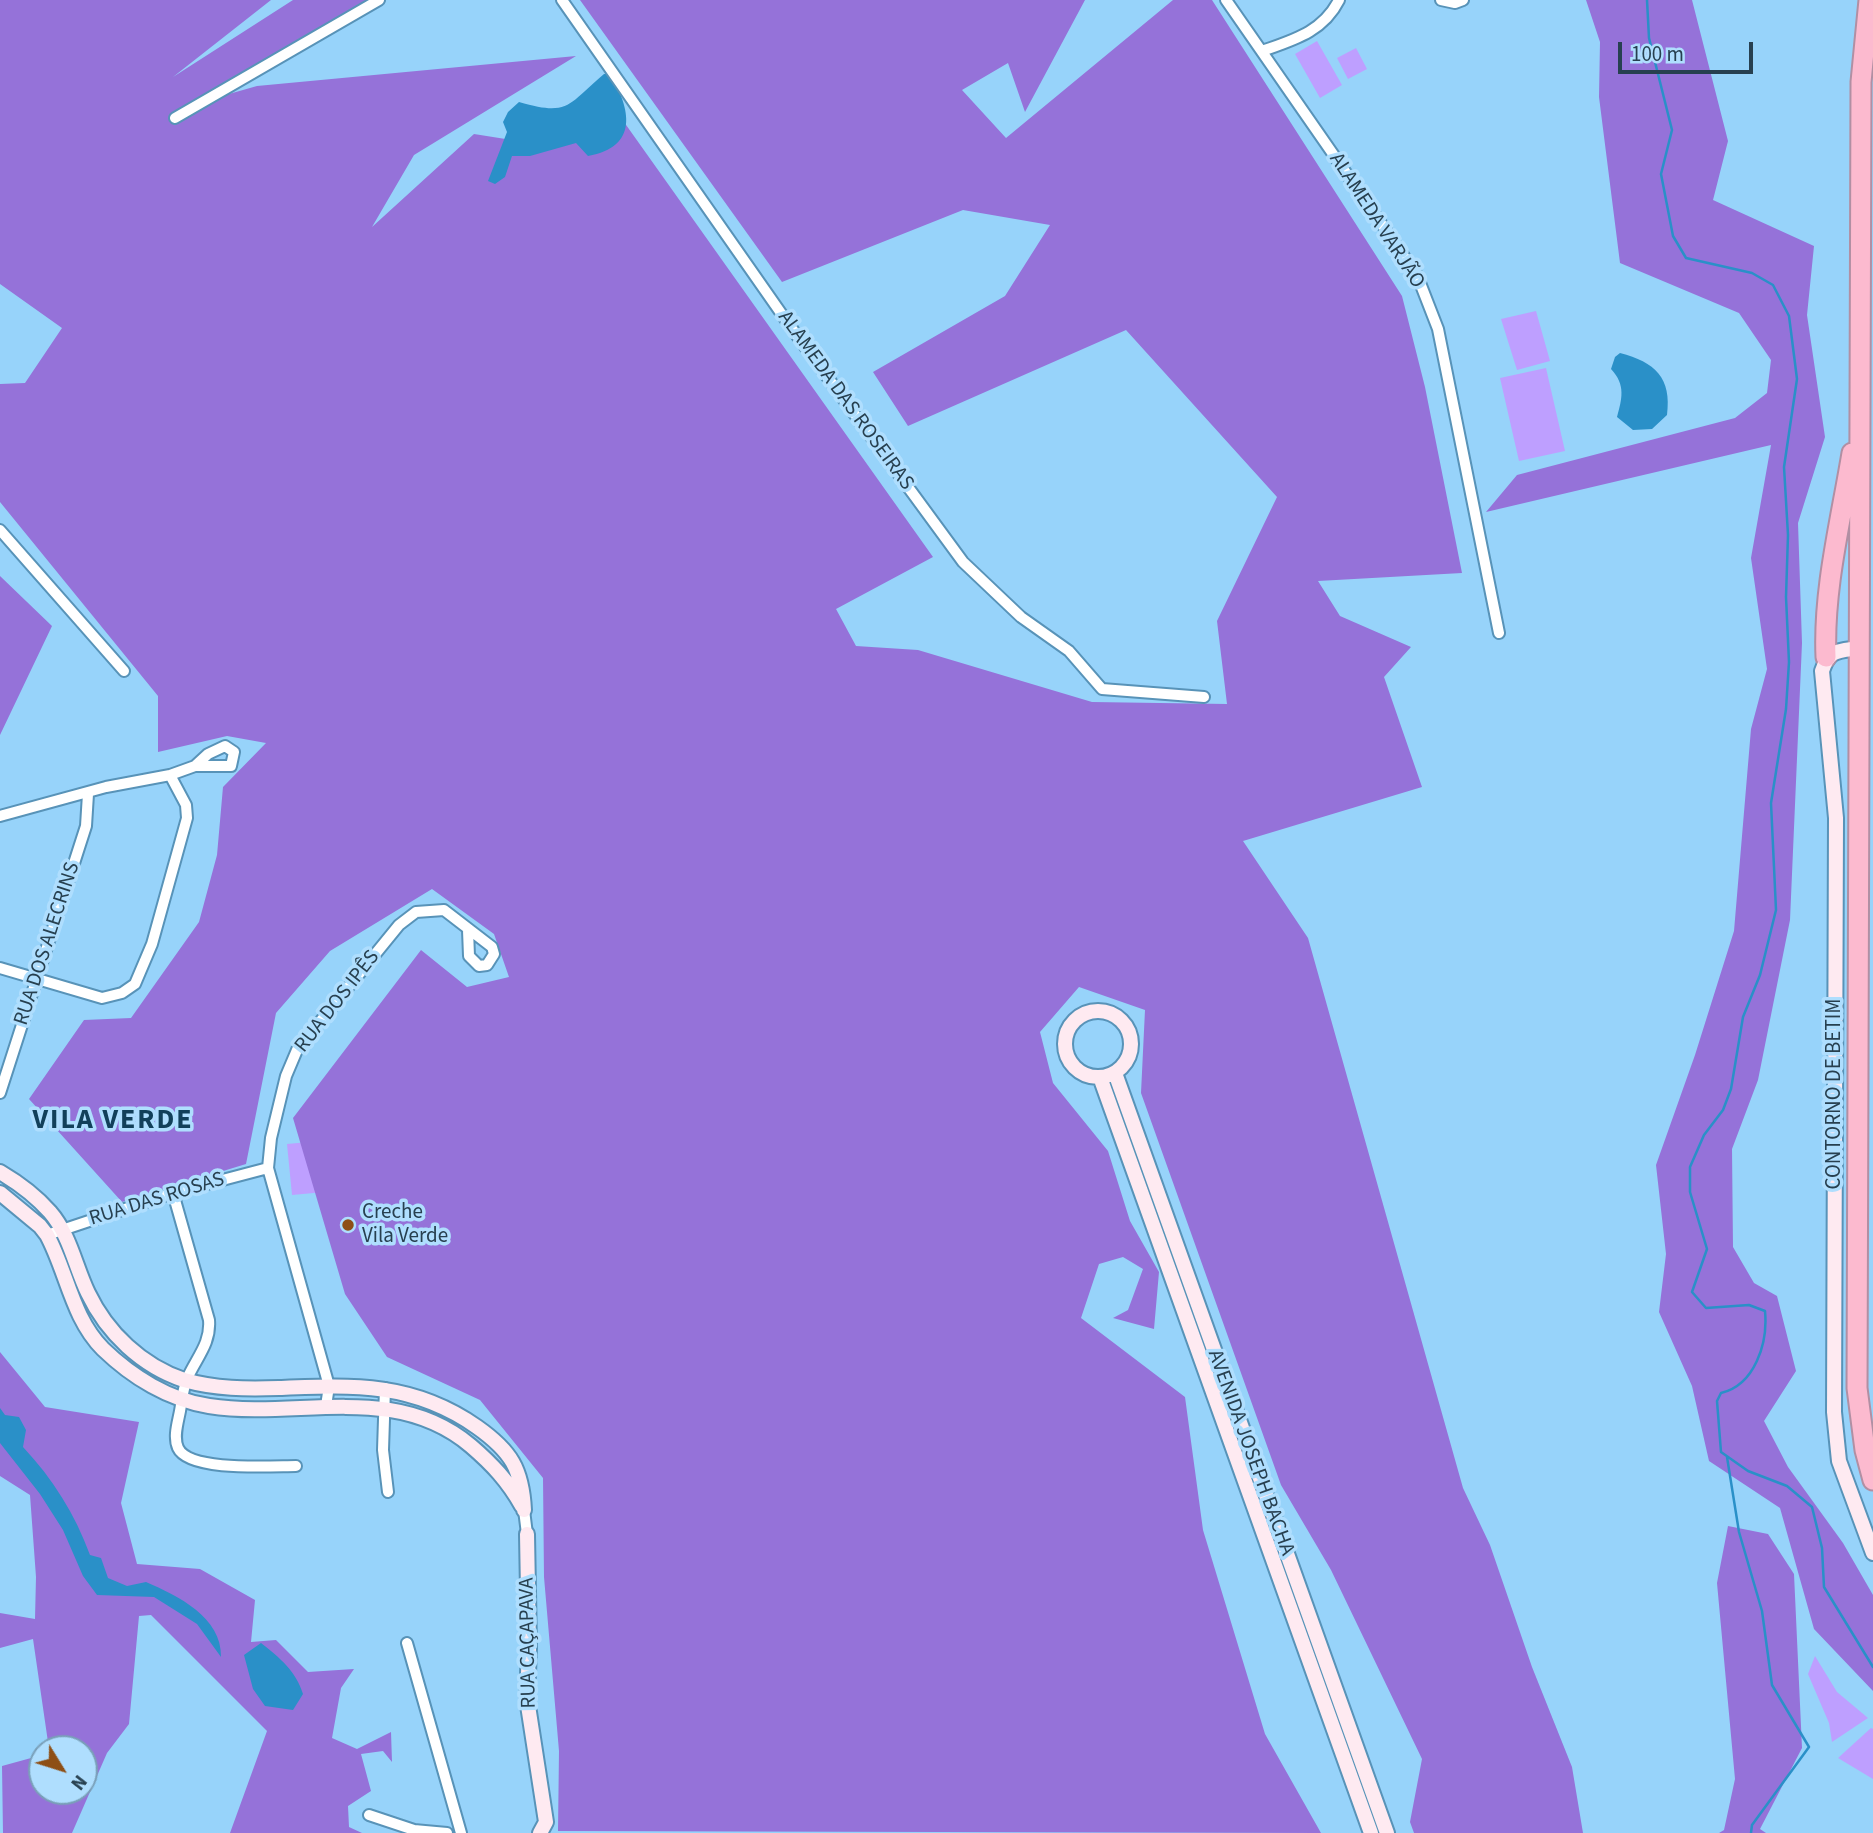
<!DOCTYPE html>
<html>
<head>
<meta charset="utf-8">
<style>
	body { margin:0 }
	#map { position:relative; width:1873px; height:1833px; overflow:hidden; background:#97d3fa; font-family:"Source Sans 3",sans-serif }
	canvas { display:block }
	.north { position:absolute; left:28px; top:1735px; width:70px; height:70px; box-sizing:border-box; background:#afdefe; border:2px solid #799fb8; border-radius:50%; rotate:128deg; font-size:19px; font-weight:700; line-height:28px; text-align:center; color:#274050 }
	.north::after { content:''; display:block; margin:auto; width:24px; height:32px; background:#8e4f15; clip-path:polygon(50% 0,100% 100%,50% 72%,0 100%) }
	.scale { position:absolute; left:1618px; top:42px; width:135px; height:32px; box-sizing:border-box; border:4px solid #274050; border-top:0; padding-left:9px; font-size:21px; line-height:24px; white-space:nowrap; color:#274050; -webkit-text-stroke:5px #afdefe; paint-order:stroke }
</style>
</head>
<body>
<div id="map">
<canvas width="1873" height="1833"></canvas>
<div class="north">N</div>
<div class="scale">100 m</div>
</div>
<script>
const g = document.querySelector('canvas').getContext('2d');
g.lineJoin = 'round';
function fillPath(path, color) { g.fillStyle = color; g.fill(path, 'evenodd'); }
function strokePath(path, color, width, dash) { g.strokeStyle = color; g.lineWidth = width; g.lineCap = dash ? 'butt' : 'round'; g.setLineDash(dash || []); g.stroke(path); }
function label(font, color, halo, rows, align = 'center') {
  g.font = font + ' "Source Sans 3",sans-serif'; g.lineWidth = 7; g.setLineDash([]); g.textBaseline = 'middle'; g.strokeStyle = halo; g.fillStyle = color; for (const [text, x, y, turn = 0] of rows) {
    g.save(); g.translate(x, y); g.rotate((+turn || 0) * Math.PI / 180); g.textAlign = isNaN(turn) ? turn : align; if (halo) g.strokeText(text, 0, 0); g.fillText(text, 0, 0); g.restore();
  }
}
const green = new Path2D(`
	M1317 41 1342 85 1320 98 1295 54Z
	M1356 48 1367 69 1348 79 1337 58Z
	M1536 311 1550 361 1517 370 1501 319Z
	M1546 368 1565 451 1519 461 1500 378Z
	M364 1137 368 1188 292 1195 287 1144Z
	M1815 1656 1837 1692 1868 1718 1832 1742 1829 1723 1808 1674Z
	M1871 1728 1873 1729V1779L1838 1758Z`);
const forest = new Path2D(`
	M0 0H271L173 77 293 0H367L194 104 257 86 576 56 414 155 372 227 474 134 537 144 619 115 933 557 836 609 856 646 918 650 1092 702 1227 704 1217 621 1277 497 1126 330 908 426 873 372 1005 296 1050 225 963 210 782 282 580 0H1085L1025 112 1008 63 962 90 1006 138 1173 0H1212L1402 296 1425 387 1462 573 1318 581 1340 616 1411 647 1384 677 1422 787 1243 841 1308 938 1463 1488 1490 1545 1532 1667 1572 1767 1583 1833H1414L1410 1822 1422 1759 1331 1570 1281 1485 1141 1093 1145 1010 1079 987 1040 1032 1053 1083 1108 1151 1130 1221 1159 1272 1154 1329 1113 1318 1128 1310 1143 1269 1123 1257 1099 1264 1081 1318 1185 1397 1203 1530 1265 1734 1321 1833 558 1831 559 1751 544 1577 543 1478 480 1400 387 1357 345 1294 293 1118 421 950 467 987 509 977 494 934 432 889 330 951 276 1013 246 1164 122 1202 29 1099 84 1020 131 1018 199 922 217 855 223 787 266 743 227 736 158 752V696L0 502V384L25 383 62 328 0 284Z
	M1586 0H1692L1728 141 1713 200 1814 246 1807 315 1825 437 1798 523 1802 643 1790 920 1758 1080 1732 1149 1733 1247 1754 1283 1777 1296 1796 1371 1764 1421 1788 1467 1843 1543 1873 1595V1691L1814 1629 1780 1508 1709 1461 1692 1386 1659 1312 1666 1254 1656 1165 1695 1055 1734 931 1751 729 1767 669 1751 558 1771 445 1486 512 1517 475 1735 418 1767 393 1771 360 1739 313 1620 263 1599 97 1600 42Z
	M0 576 52 626 0 735Z
	M0 1352 45 1407 139 1422 121 1503 137 1564 200 1569 255 1600 251 1642 276 1640 308 1672 354 1669 341 1688 332 1738 357 1749 391 1732 392 1762 383 1751 361 1754 371 1791 348 1806 349 1827 362 1833H230L267 1731 151 1615 139 1616 129 1724 107 1753 72 1833H3L2 1766 42 1755V1791H84V1749H49L33 1639 0 1648V1613L35 1619 36 1577 30 1495 0 1476Z
	M1728 1526 1768 1534 1794 1574 1802 1748 1760 1829 1766 1833H1719L1724 1830 1735 1779 1717 1583Z`);
const water = new Path2D(`
	M604 74H610C631 109 639 147 588 156L576 143 530 156H512L505 177 495 184 488 181 507 132 503 122 508 112 519 102C570 117 568 104 604 74Z
	M1620 353C1655 362 1672 378 1667 415L1652 429 1633 430 1617 417C1622 399 1626 385 1611 369L1615 357Z
	M0 1408 5 1415 19 1417 26 1430 23 1447C53 1479 75 1514 90 1555L101 1558 108 1578 127 1586 146 1582C178 1596 222 1617 221 1657L197 1624 154 1597 97 1595 83 1576 63 1530 40 1494 0 1443Z
	M261 1643C280 1658 296 1671 303 1694L293 1710 265 1706 253 1689 244 1655Z`);
const stream = new Path2D(`
	M1647 0 1649 38 1672 130 1661 174 1673 236 1686 258 1752 273 1773 285 1789 316 1797 379 1784 467 1788 535 1786 597 1789 662 1786 709 1771 803 1776 910 1760 975 1743 1017 1731 1089 1723 1110 1704 1135 1690 1167V1192L1707 1249 1692 1292 1706 1308 1749 1305 1765 1311C1768 1343 1755 1385 1721 1393L1717 1401 1721 1452 1748 1471 1787 1486 1812 1507 1822 1548 1824 1587 1873 1667
	M1727 1457 1739 1532 1762 1611 1772 1685 1809 1747 1752 1825 1751 1833`);
const street = new Path2D(`
	M562 0 790 326 963 562 1021 617 1069 651 1102 689 1204 697
	M1226 0 1417 275 1438 329 1499 633
	M1441 0 1455 3 1463 0
	M1262 51C1293 40 1323 32 1339 0
	M175 118 379 0
	M0 530 124 671
	M0 816 106 787 170 775 195 766 208 754 225 746 234 752 231 766H195
	M0 968 102 998 122 993 135 984 152 944 187 818 186 805 170 775
	M0 1093 86 826 88 794
	M173 1193 209 1320C211 1344 196 1358 187 1379 183 1389 182 1400 180 1411 178 1422 173 1437 178 1448 189 1472 272 1466 296 1466
	M47 1235 173 1193 268 1168
	M385 1388 383 1450 388 1492
	M326 1406 329 1386 268 1168 271 1138 286 1076 297 1050 399 925 416 912 444 910 492 947 494 954 487 965 479 966 469 956 468 930
	M524 1510 527 1534
	M407 1643 461 1833
	M369 1815 414 1830 447 1833`);
const secondary = new Path2D(`
	M1852 649C1834 651 1828 653 1822 671L1836 818 1834 1412 1839 1461 1873 1553
	M1065 1044a33 33 0 1 1 66 0a33 33 0 1 1-66 0Z
	M1115 1073 1387 1833
	M1100 1077 1371 1833
	M0 1172C17 1182 36 1196 50 1212 70 1235 75 1266 88 1293 107 1333 142 1366 184 1380 216 1389 246 1389 279 1388 353 1385 413 1382 477 1427 511 1451 522 1469 524 1510
	M0 1193 40 1226 47 1235C67 1272 72 1318 103 1349 132 1377 169 1400 209 1406 298 1420 394 1381 471 1446 492 1464 508 1481 522 1506
	M527 1534 529 1648 527 1699 546 1822 540 1833`);
const highway = new Path2D(`
	M1869 0 1861 82 1857 1388 1865 1450 1873 1480
	M1826 657C1823 590 1841 520 1852 453`);
const markers = [
	[348,1225,7,"#8e4f15"]
];
const streetNames = [
	["ALAMEDA VARJÃO",1376,221,57],
	["ALAMEDA DAS ROSEIRAS",845,401,54],
	["RUA DOS ALECRINS",48,944,-72],
	["RUA DOS IPÊS",338,1002,-52],
	["CONTORNO DE BETIM",1835,1094,-90],
	["RUA DAS ROSAS",157,1200,-17],
	["AVENIDA JOSEPH BACHA",1250,1453,70],
	["RUA CAÇAPAVA",529,1643,-91]
];
const poiNames = [
	["Creche",362,1213],
	["Vila Verde",362,1237]
];
const districtNames = [
	["VILA VERDE",113,1122]
];
fillPath(green, '#be9fff');
fillPath(forest, '#9572d9');
fillPath(water, '#2a90c8');
strokePath(stream, '#2a90c8', 2.5);
strokePath(street, '#5893b8', 14);
strokePath(secondary, '#5893b8', 18);
strokePath(highway, '#b18fa3', 23);
strokePath(street, '#fff', 10);
strokePath(secondary, '#feeaf1', 14);
strokePath(highway, '#fcbacf', 19);
for (const [x, y, r, color] of markers) { const dot = new Path2D(); dot.arc(x, y, r, 0, 2 * Math.PI); g.fillStyle = color; g.fill(dot); strokePath(dot, '#afdefe', 2.5); }
label('21px', '#274050', '#afdefe', streetNames);
label('21px', '#274050', '#afdefe', poiNames, 'left');
g.letterSpacing = '2px';
label('bold 28px', '#12405a', '#afdefe', districtNames);
g.letterSpacing = '0px';
</script>
</body>
</html>
